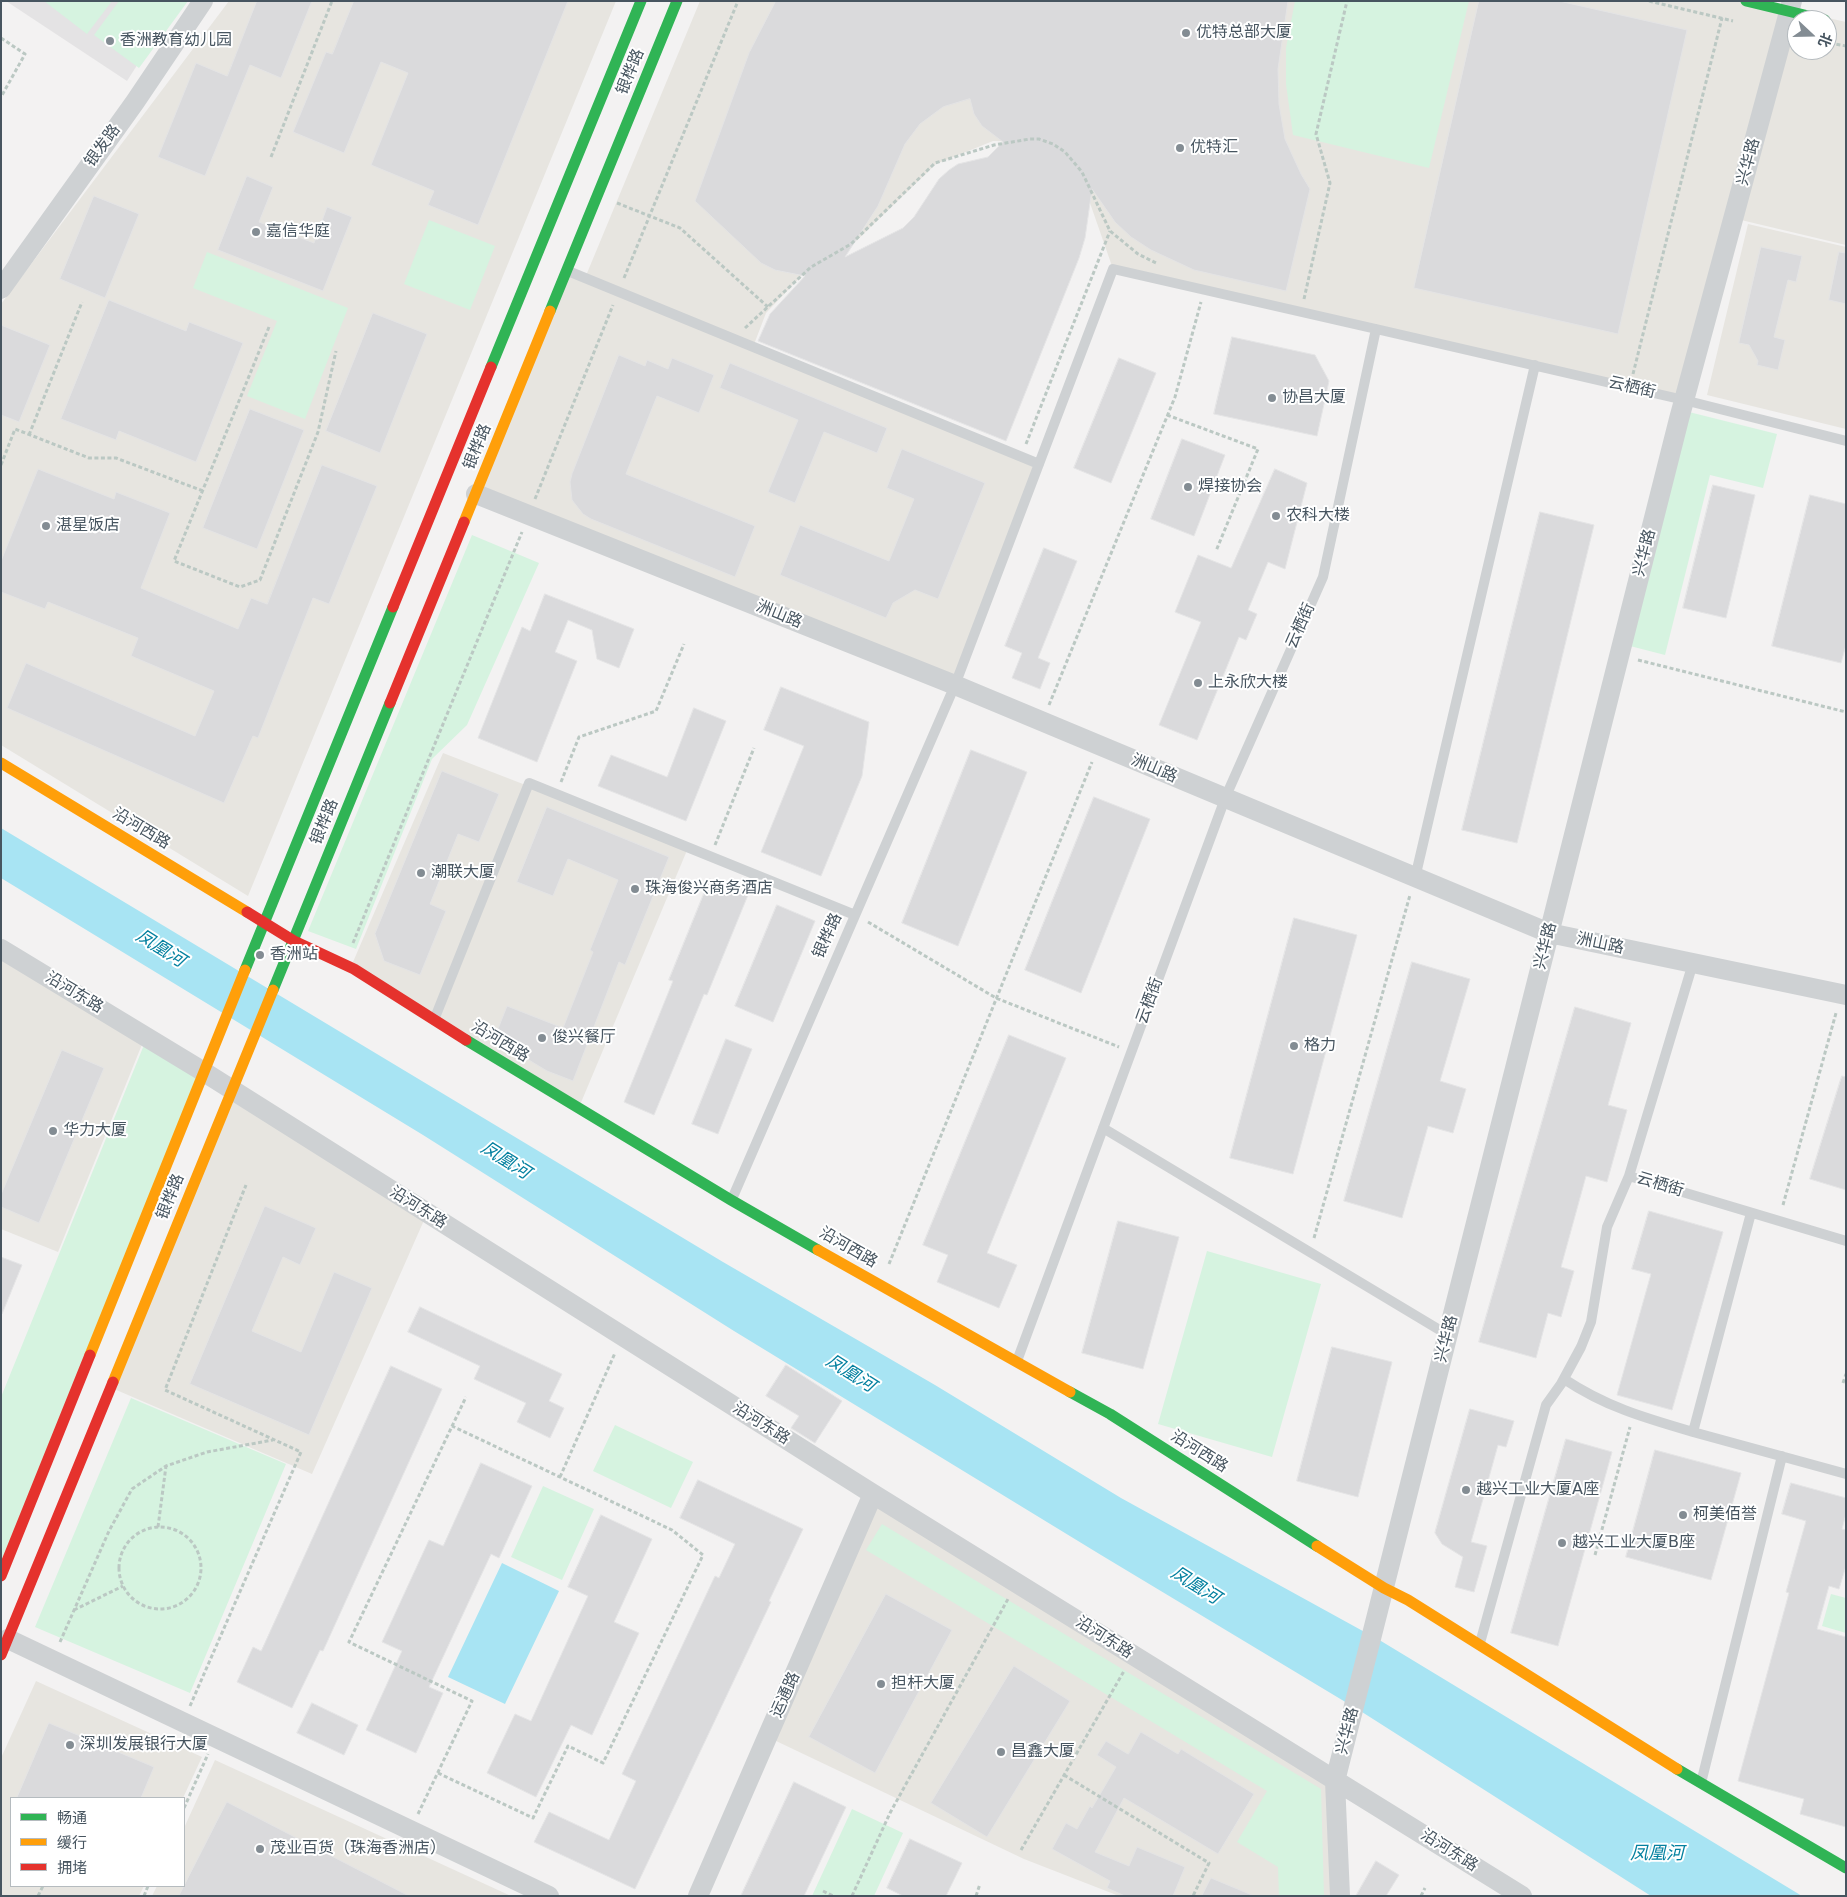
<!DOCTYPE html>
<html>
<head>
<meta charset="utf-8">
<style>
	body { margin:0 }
	#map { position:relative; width:1847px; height:1897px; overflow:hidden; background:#f3f2f2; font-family:"DejaVu Sans","Noto Sans SC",sans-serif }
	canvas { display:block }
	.frame { position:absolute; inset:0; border:2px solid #475560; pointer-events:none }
	.legend { position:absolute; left:10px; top:1797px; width:175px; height:90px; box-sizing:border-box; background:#fff; border:1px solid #b5bbbf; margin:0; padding:6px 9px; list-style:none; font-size:15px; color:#475560 }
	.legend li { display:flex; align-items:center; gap:10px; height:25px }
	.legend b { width:25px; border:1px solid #b5bbbf }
	.north { position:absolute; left:1787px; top:10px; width:50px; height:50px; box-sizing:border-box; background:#fff; border:1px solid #b5bbbf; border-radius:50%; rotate:111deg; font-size:14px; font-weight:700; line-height:20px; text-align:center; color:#475560 }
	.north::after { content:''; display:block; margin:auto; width:18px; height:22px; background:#838c93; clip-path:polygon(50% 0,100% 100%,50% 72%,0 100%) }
</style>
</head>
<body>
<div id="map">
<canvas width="1847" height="1897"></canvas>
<div class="frame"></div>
<ul class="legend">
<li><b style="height:6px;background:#30b455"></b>畅通</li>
<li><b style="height:6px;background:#ff9f0a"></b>缓行</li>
<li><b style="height:6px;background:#e5322d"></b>拥堵</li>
</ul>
<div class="north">北</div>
</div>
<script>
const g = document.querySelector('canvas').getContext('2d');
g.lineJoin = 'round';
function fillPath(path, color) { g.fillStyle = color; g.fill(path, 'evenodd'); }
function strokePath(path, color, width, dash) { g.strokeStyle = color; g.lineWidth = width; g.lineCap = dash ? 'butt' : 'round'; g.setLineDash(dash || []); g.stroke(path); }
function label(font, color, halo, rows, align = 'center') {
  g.font = font + ' "DejaVu Sans","Noto Sans SC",sans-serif'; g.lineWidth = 4; g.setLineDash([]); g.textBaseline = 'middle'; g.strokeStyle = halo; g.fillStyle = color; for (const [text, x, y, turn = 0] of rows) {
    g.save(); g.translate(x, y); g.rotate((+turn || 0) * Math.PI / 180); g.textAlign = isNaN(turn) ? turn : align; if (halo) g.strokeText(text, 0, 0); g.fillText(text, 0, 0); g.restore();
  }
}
const commercial = new Path2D(`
	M229 1H616L248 896 1 745V304Z
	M700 1H1745L1789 12 1684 400 1113 269 1075 160 1038 142 993 141 936 164 851 246 810 267 766 313 753 347 1039 464 955 685 477 494 568 271 585 278Z
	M1797 11 1846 22V245L1741 220ZM1797 20H1827V50H1797Z
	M1748 224 1846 247V429L1707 395Z
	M443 753 688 848 577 1112 353 962Z
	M1 949 145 1037 58 1252 1 1229Z
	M235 1097 425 1218 312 1474 114 1389Z
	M876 1507 1328 1784 1332 1896H1119L1024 1859 774 1740Z
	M36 1681 202 1757 183 1798H11V1886H144L139 1896H1V1758Z
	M215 1760 511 1896H152L157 1886H184V1828Z`);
const education = new Path2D(`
	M6 1H178L127 81Z`);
const green = new Path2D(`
	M44 1H112L87 34Z
	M119 1H188L139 68 94 35Z
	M1295 1H1469L1429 168 1293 135 1286 84V48Z
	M429 220 495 246 470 310 404 284Z
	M207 252 348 308 305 419 247 396 277 321 193 288Z
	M1689 412 1777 434 1763 488 1710 475 1665 655 1630 646Z
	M472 535 539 563 467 725 432 759 356 949 308 931Z
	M146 1040 201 1073 1 1572V1397Z
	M1207 1251 1321 1284 1272 1457 1158 1424Z
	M131 1398 286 1464 190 1693 35 1627Z
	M615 1425 693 1462 671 1508 593 1471Z
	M543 1486 594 1509 562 1580 511 1557Z
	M882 1524 1321 1789 1324 1896H1279L1278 1867 1237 1842 1267 1791 866 1550Z
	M1831 1594 1846 1598V1633L1822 1626Z
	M852 1809 903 1833 874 1896H812Z`);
const water = new Path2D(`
	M1 828 723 1262 935 1385 1121 1498 1381 1641 1802 1896H1651L1362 1712 1101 1555 734 1331 423 1135 1 878Z
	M502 1563 559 1591 505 1704 448 1677Z`);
const building = new Path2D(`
	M257 1H312L281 78 250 65 205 176 158 157 196 63 227 76Z
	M354 1H568L478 225 428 205 434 191 371 165 408 73 381 62 344 153 293 132 326 52 332 54Z
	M776 1H1288L1278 69 1279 104 1285 139 1301 174 1310 189 1286 291 1194 270 1151 250 1131 237 1115 222 1092 189 1085 238 1079 258 1006 441 758 341 770 314 805 276 775 270 761 263 695 201 749 53ZM970 99 974 114 982 126 1003 142 988 157 958 164 949 170 939 179 914 217 903 228 845 257 878 206 905 144 920 124 943 107Z
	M1479 1H1559L1687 30 1618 334 1414 288Z
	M247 176 273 187 259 222 314 243 327 207 352 217 323 291 218 250Z
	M94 196 139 214 105 298 60 279Z
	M1761 247 1802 256 1796 282 1788 280 1774 337 1785 340 1778 370 1757 365 1758 361 1749 345 1739 343Z
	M1839 252 1846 253V304L1829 300Z
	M109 300 186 331 189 322 243 343 196 462 119 431 116 440 61 419Z
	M373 313 427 334 380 453 326 431Z
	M1 325 50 345 19 422 1 415Z
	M1232 337 1315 355 1329 381 1317 436 1214 414Z
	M619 355 645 366 647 360 668 369 672 358 714 375 699 413 657 396 626 474 755 526 735 577 591 519 583 514 572 500 570 482 572 474Z
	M1119 358 1156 373 1111 483 1074 468Z
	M730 363 887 428 877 453 824 432 795 503 768 492 798 420 720 388Z
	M250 409 304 430 257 549 203 528Z
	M1182 439 1225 455 1194 536 1151 519Z
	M902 449 985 483 938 599 915 590 893 603 886 618 780 575 800 525 889 561 914 499 887 488Z
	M322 465 377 486 329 604 313 598 258 738 253 736 224 803 7 708 26 663 195 736 214 691 131 656 138 638 48 602 45 609 1 592V561L38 469 114 499 116 492 170 513 141 588 238 629 251 598 267 604Z
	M1275 469 1307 483 1285 569 1268 562 1248 610 1257 614 1246 640 1239 637 1197 740 1159 725 1201 622 1175 612 1198 555 1231 568Z
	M1713 485 1755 495 1726 618 1683 608Z
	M1810 495 1846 504V645L1841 663 1772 646Z
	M1540 512 1594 525 1517 843 1462 830Z
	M1044 548 1077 561 1038 658 1050 663 1040 689 1012 678 1022 653 1005 646Z
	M545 594 634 629 619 668 597 659 592 630 568 620 555 652 577 661 537 762 478 738 522 627 530 631Z
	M781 687 869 722 862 776 821 876 761 852 804 746 764 730Z
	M694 708 726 721 686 821 598 786 611 755 667 777Z
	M971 750 1027 772 958 946 902 923Z
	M442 771 499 794 479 842 458 834 430 904 446 911 420 975 384 961 375 934Z
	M1094 797 1150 819 1081 993 1025 970Z
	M547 807 669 857 625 965 619 962 573 1081 547 1071 494 1039 507 1006 563 1028 593 952 590 950 618 880 568 859 553 896 517 882Z
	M710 879 748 895 707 995 704 994 654 1115 624 1102 673 981 669 980Z
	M777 905 815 921 773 1022 735 1006Z
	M1294 918 1357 935 1293 1174 1230 1158Z
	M1412 962 1470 979 1440 1081 1466 1089 1453 1133 1428 1126 1402 1218 1344 1201Z
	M1575 1007 1631 1023 1608 1105 1627 1110 1607 1182 1586 1176 1561 1267 1574 1271 1561 1317 1548 1313 1536 1358 1479 1342Z
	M1009 1035 1066 1058 987 1253 1017 1265 999 1308 937 1282 948 1255 923 1245Z
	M726 1039 752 1049 718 1134 692 1124Z
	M62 1050 104 1068 39 1223 1 1207V1195Z
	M1842 1076 1846 1077V1190L1810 1179Z
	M265 1206 316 1228 300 1265 283 1257 252 1331 301 1352 334 1272 372 1288 309 1435 190 1384Z
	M1649 1211 1723 1232 1672 1410 1617 1395 1651 1274 1632 1269Z
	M1118 1221 1179 1237 1143 1369 1082 1353Z
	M1 1257 22 1265 2 1314H1Z
	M420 1307 562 1374 549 1401 564 1408 550 1438 517 1422 526 1403 474 1379 480 1366 408 1332Z
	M1332 1347 1392 1362 1358 1497 1297 1481Z
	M786 1365 842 1401 815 1443 791 1428 799 1416 766 1396Z
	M391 1366 442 1389 323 1651 320 1650 292 1708 237 1682 253 1647 261 1651Z
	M1470 1409 1514 1421 1506 1447 1498 1445 1471 1542 1487 1546 1474 1592 1455 1587 1463 1557 1442 1544 1435 1533Z
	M1566 1439 1612 1452 1558 1646 1511 1633Z
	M1655 1450 1741 1473 1711 1580 1626 1557Z
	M481 1463 532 1486 499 1558 491 1554 429 1687 443 1693 416 1753 366 1730 402 1651 382 1642 429 1540 443 1546Z
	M698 1480 803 1529 769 1601 771 1602 635 1889 534 1842 549 1812 609 1840 636 1781 622 1774 715 1576 719 1578 735 1544 680 1518Z
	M1791 1483 1846 1498V1514L1842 1529 1846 1530V1566L1839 1589 1829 1586 1817 1629 1846 1637V1827L1800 1814 1804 1799 1738 1781 1789 1593 1786 1592 1806 1521 1782 1514Z
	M601 1515 652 1539 614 1622 639 1633 592 1735 571 1725 536 1797 487 1773 515 1714 531 1721 588 1596 568 1587Z
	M886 1594 952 1630 875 1773 809 1737Z
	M1014 1666 1070 1701 987 1837 931 1803Z
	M312 1703 358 1725 344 1755 297 1733Z
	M49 1723 154 1767 141 1798H17Z
	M1141 1732 1178 1754 1181 1749 1254 1794 1218 1854 1124 1798 1095 1852 1129 1866 1137 1847 1185 1867 1173 1896H1125L1107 1888 1110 1881 1052 1849 1066 1823 1077 1829 1090 1806 1092 1808 1116 1767 1097 1755 1106 1741 1128 1754Z
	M794 1782 846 1807 804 1896H741Z
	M227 1802 409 1896H179Z
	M910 1839 962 1863 946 1896H903L887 1888Z
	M1376 1861 1399 1875 1386 1896H1356Z
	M1211 1878 1252 1895V1896H1202Z`);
const path = new Path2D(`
	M1649 1 1733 21
	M1 38 25 54 1 97
	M1830 43 1846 46
	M271 157 332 1
	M617 203 680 228 768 307
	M624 278 738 1
	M1304 299 1330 183 1316 134 1347 1
	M269 327 174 561 240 587 260 580 318 432 336 351
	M745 328 811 267 851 244 935 163 994 145 1030 139H1039L1053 144 1065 152 1082 172 1110 231 1138 254 1156 263
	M1633 374 1722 18
	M1167 415 1258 449 1216 551
	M29 435 82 302
	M1026 444 1110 231
	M1 465 15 429 89 458H116L203 491
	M535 499 613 305
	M1638 660 1846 712
	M1049 705 1175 397 1201 302
	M561 782 579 737 656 711 684 644
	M715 845 754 748
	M868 922 996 998 1119 1047
	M353 943 522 532
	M1783 1205 1836 1013
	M1314 1238 1410 895
	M889 1264 1092 762
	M1843 1383 1846 1374
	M560 1477 615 1353
	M158 1527 166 1466
	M119 1568a41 41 0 1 1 82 0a41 41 0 1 1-82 0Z
	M1595 1555 1630 1427
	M74 1610 123 1586
	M60 1642 109 1531 132 1489 166 1466 207 1452 273 1440
	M190 1706 301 1452 165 1390 246 1185
	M438 1773 533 1818 568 1746 603 1763 703 1555 672 1530 452 1426
	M1064 1775 1209 1863 1193 1896
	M184 1808 208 1754
	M418 1814 472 1701 349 1642 466 1397
	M1021 1850 1124 1671
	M823 1891 833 1896
	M38 1896 43 1886
	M144 1896 148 1886
	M852 1896 890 1813 1008 1599
	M976 1896 980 1884
	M1421 1896 1425 1888`);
const lane = new Path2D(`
	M568 271 1039 464
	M1415 878 1535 365
	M1693 963 1629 1176 1846 1241
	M434 1020 529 783 855 915
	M1103 1128 1448 1335
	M732 1199 955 685 1113 269 1376 329
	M1017 1361 1226 796 1323 577 1376 329 1684 400 1846 441
	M1564 1379C1606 1407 1645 1418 1693 1432L1751 1213
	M1693 1432 1846 1474
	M1480 1643 1546 1405 1561 1384 1581 1347 1591 1322 1607 1227 1629 1176
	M1701 1783 1782 1456`);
const street = new Path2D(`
	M1 289 135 102 203 1
	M476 494 955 685 1549 933 1846 995
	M1 949 204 1072 873 1494 1522 1896
	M8 1639 549 1896
	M698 1896 873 1494
	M1340 1896 1335 1781 1679 419 1792 1`);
const fast = new Path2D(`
	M1746 1 1825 20
	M550 311 677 1
	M491 367 641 1
	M245 970 393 607
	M273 990 390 703
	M466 1040 731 1200 818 1250
	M1070 1392 1110 1414 1317 1546
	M1677 1769 1846 1868`);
const slow = new Path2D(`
	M464 522 550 311
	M1 763 247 912
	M818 1250 1070 1392
	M90 1355 245 970
	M113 1382 273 990
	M1317 1546 1384 1588 1408 1600 1677 1769`);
const jam = new Path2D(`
	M393 607 491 367
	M390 703 464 522
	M247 912 294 941 354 969 466 1040
	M1 1576 90 1355
	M1 1655 113 1382`);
const markers = [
	[1186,33,5,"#838c93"],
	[110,41,5,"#838c93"],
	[1180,148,5,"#838c93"],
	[256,232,5,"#838c93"],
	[1272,398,5,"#838c93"],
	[1188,487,5,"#838c93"],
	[1276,516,5,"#838c93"],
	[46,526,5,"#838c93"],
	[1198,683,5,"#838c93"],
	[421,873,5,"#838c93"],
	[635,889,5,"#838c93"],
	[260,955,5,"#838c93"],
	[542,1038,5,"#838c93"],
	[1294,1046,5,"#838c93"],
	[53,1131,5,"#838c93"],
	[1466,1490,5,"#838c93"],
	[1683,1515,5,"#838c93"],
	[1562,1543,5,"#838c93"],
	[881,1684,5,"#838c93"],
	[70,1745,5,"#838c93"],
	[1001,1752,5,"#838c93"],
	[260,1849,5,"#838c93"]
];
const poiNames = [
	["优特总部大厦",1196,33],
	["香洲教育幼儿园",120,41],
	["优特汇",1190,148],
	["嘉信华庭",266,232],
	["协昌大厦",1282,398],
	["焊接协会",1198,487],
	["农科大楼",1286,516],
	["湛星饭店",56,526],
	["上永欣大楼",1208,683],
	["潮联大厦",431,873],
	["珠海俊兴商务酒店",645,889],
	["香洲站",270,955],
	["俊兴餐厅",552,1038],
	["格力",1304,1046],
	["华力大厦",63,1131],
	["越兴工业大厦A座",1476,1490],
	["柯美佰誉",1693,1515],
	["越兴工业大厦B座",1572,1543],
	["担杆大厦",891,1684],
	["深圳发展银行大厦",80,1745],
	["昌鑫大厦",1011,1752],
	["茂业百货（珠海香洲店）",270,1849]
];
const streetNames = [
	["银桦路",631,72,-68],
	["银发路",103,146,-54],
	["兴华路",1749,162,-75],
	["云栖街",1632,388,13],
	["银桦路",478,447,-68],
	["兴华路",1645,553,-76],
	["洲山路",779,615,22],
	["云栖街",1301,626,-66],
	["洲山路",1154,769,23],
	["银桦路",325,822,-68],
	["沿河西路",141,829,31],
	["银桦路",828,936,-66],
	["洲山路",1600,944,12],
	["兴华路",1546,946,-76],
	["沿河东路",74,993,31],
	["云栖街",1150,1001,-70],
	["沿河西路",500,1042,31],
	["云栖街",1660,1185,17],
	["银桦路",171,1197,-68],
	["沿河东路",418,1208,32],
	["沿河西路",848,1248,30],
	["兴华路",1447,1339,-76],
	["沿河东路",761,1424,32],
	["沿河西路",1199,1452,32],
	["沿河东路",1104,1638,32],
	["运通路",786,1695,-66],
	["兴华路",1348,1731,-76],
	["沿河东路",1449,1851,32]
];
const waterNames = [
	["凤凰河",160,949,32],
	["凤凰河",505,1161,32],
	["凤凰河",850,1374,32],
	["凤凰河",1195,1586,32],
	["凤凰河",1657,1854]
];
fillPath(commercial, '#e7e5e0');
fillPath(education, '#e4e3e4');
fillPath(green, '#d6f3e0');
fillPath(water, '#a8e4f3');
fillPath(building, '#dadadc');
strokePath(building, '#e4e4e5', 1);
strokePath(path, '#bbc8c3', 3, [4, 2.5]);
strokePath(lane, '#ced1d3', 10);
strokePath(street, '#ced1d3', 20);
strokePath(fast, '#30b455', 11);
strokePath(slow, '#ff9f0a', 11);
strokePath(jam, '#e5322d', 11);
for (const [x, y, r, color] of markers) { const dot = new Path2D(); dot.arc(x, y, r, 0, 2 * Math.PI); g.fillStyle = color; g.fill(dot); strokePath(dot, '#fff', 2); }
label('16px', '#475560', '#fff', poiNames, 'left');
label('16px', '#475560', '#fff', streetNames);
label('italic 18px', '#0481a0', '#fff', waterNames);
</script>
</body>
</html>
